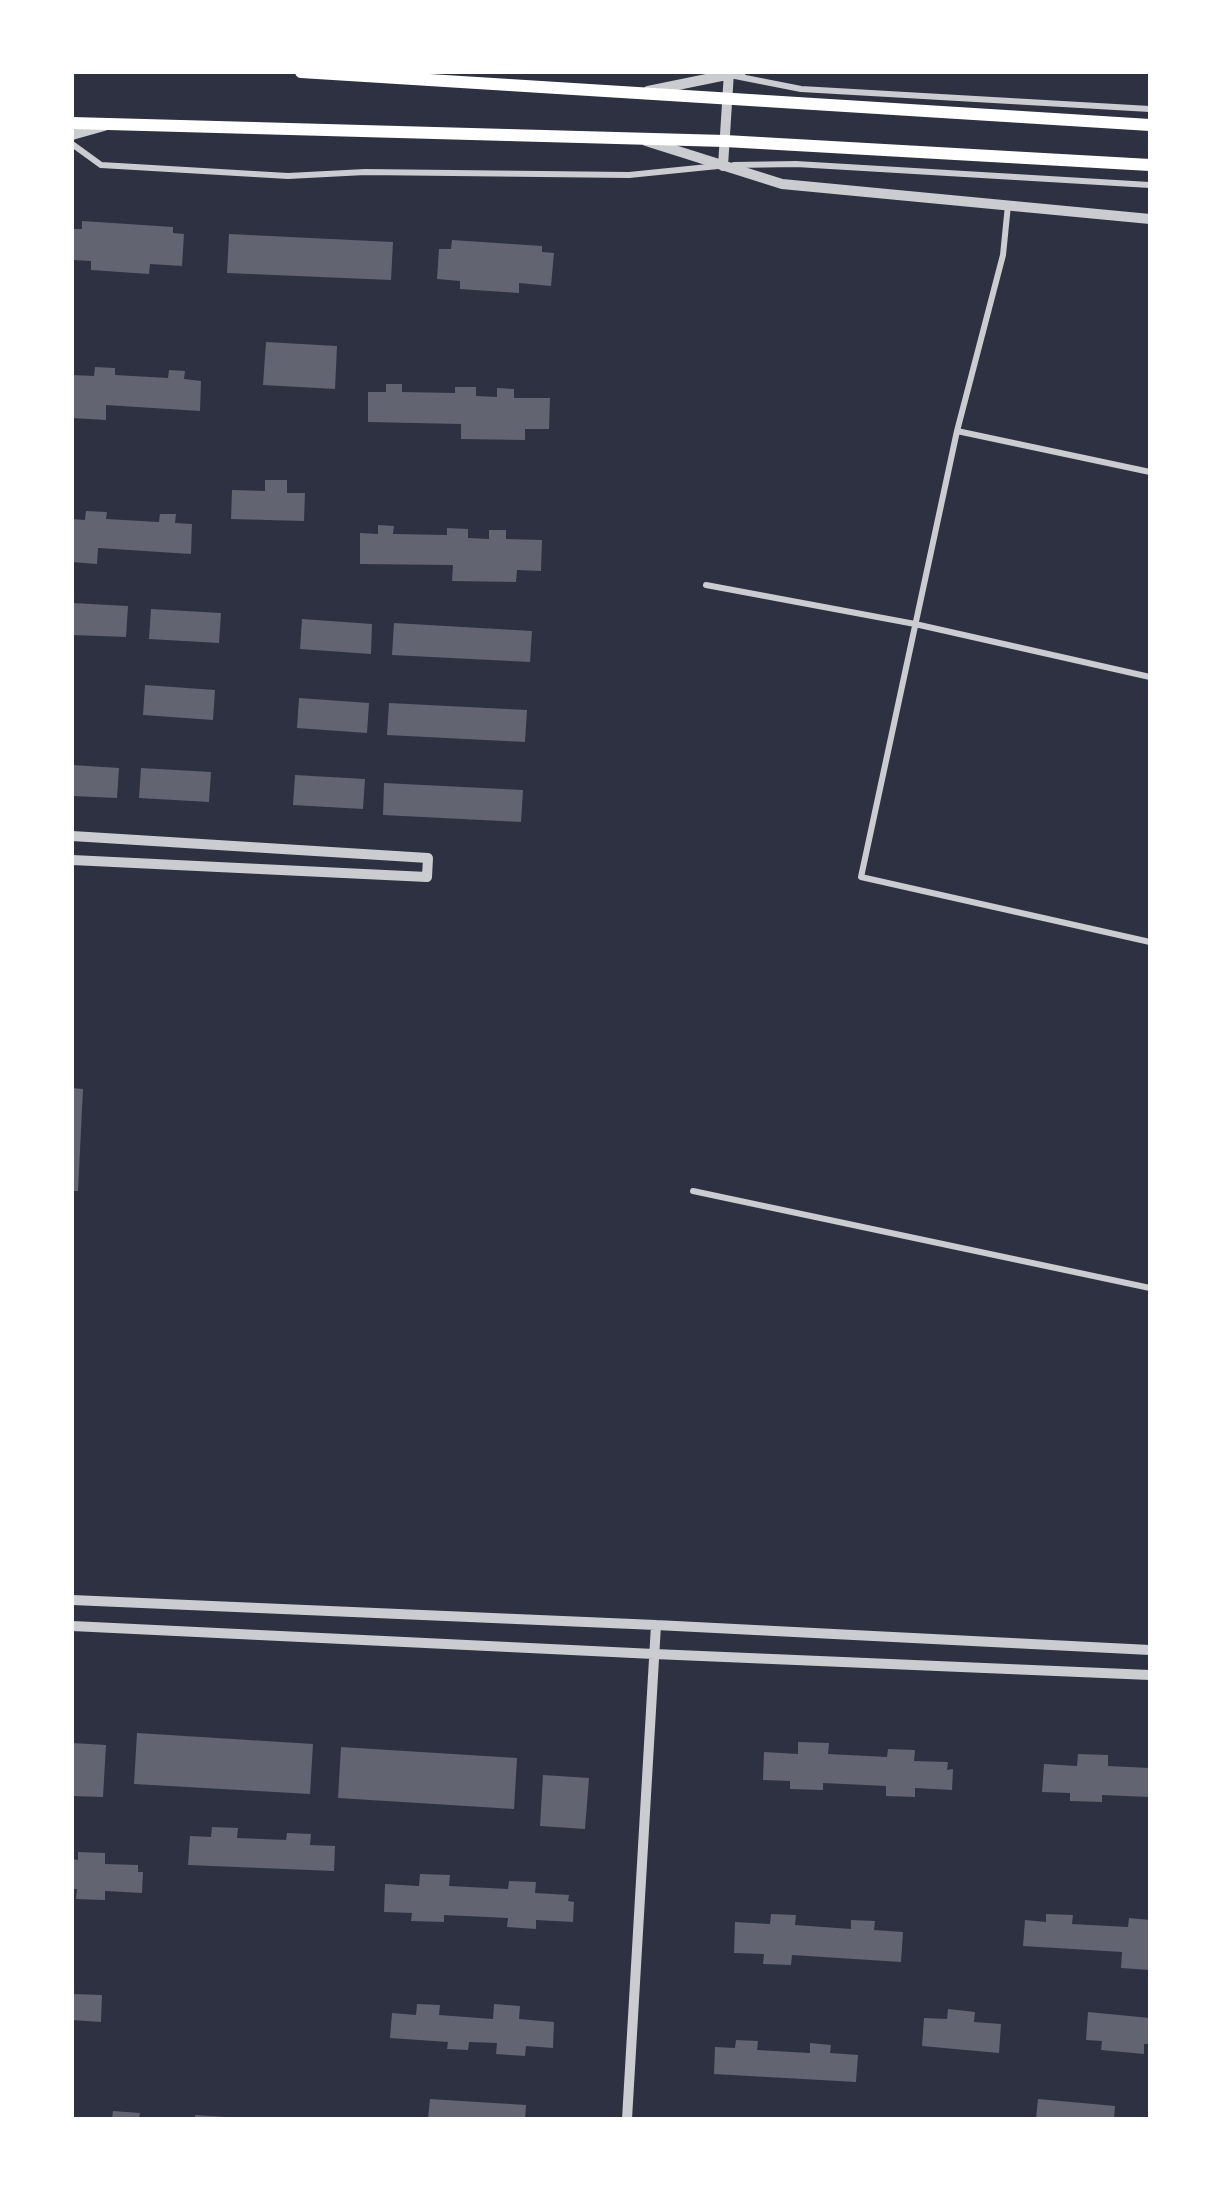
<!DOCTYPE html>
<html>
<head>
<meta charset="utf-8">
<style>
	body { margin:0 }
	#map { position:relative; width:1222px; height:2191px; overflow:hidden; background:#2d3142; font-family:Quicksand,sans-serif }
	canvas { display:block }
	.frame { position:absolute; inset:0; border:74px solid #fff; pointer-events:none }
</style>
</head>
<body>
<div id="map">
<canvas width="1222" height="2191"></canvas>
<div class="frame"></div>
</div>
<script>
const g = document.querySelector('canvas').getContext('2d');
g.lineJoin = 'round';
function fillPath(path, color) { g.fillStyle = color; g.fill(path, 'evenodd'); }
function strokePath(path, color, width, dash) { g.strokeStyle = color; g.lineWidth = width; g.lineCap = dash ? 'butt' : 'round'; g.setLineDash(dash || []); g.stroke(path); }
const building = new Path2D(`
	M82 221 173 227V233L184 234 182 266 150 264 149 274 91 270V261L72 260V229H82Z
	M229 234 393 242 391 280 227 273Z
	M452 240 542 246V252L554 253 551 286 519 283V293L460 289V281L437 279 439 249H451Z
	M266 342 337 346 335 389 263 385Z
	M95 367 115 368V375L168 378 169 370 185 371 184 379 201 381 200 411 106 405V420L72 418V375L94 376Z
	M386 384H402V392L455 393V387H476V396L497 397V388L514 389V398H550L549 429H525V440L461 439V424L368 422V392H386Z
	M265 480H287V493H305L304 521 231 519 232 490 265 491Z
	M86 511 107 512 106 519 159 522 160 514H176L175 523 192 524 191 554 98 548 97 564 72 562V519L85 520Z
	M378 525 394 526 393 534 447 535V528L468 529V538L489 539V530H506V539L542 540 541 571 517 570 516 582 452 581 453 565 360 564V533L378 534Z
	M72 603 128 606 126 637 72 635Z
	M151 609 221 613 219 643 149 639Z
	M302 619 372 624 371 654 300 649Z
	M394 623 532 631 530 662 392 655Z
	M145 685 215 690 213 720 143 715Z
	M299 698 369 703 367 733 297 728Z
	M389 703 527 710 525 742 387 735Z
	M72 765 119 768 117 798 72 796Z
	M141 768 211 772 209 802 139 798Z
	M295 775 365 779 363 809 293 805Z
	M384 783 523 790 521 822 383 815Z
	M72 1088 83 1089 78 1191H72Z
	M137 1733 313 1744 310 1794 134 1784Z
	M798 1742 829 1743 828 1754 887 1757 888 1749 915 1750 914 1761 948 1762 947 1770 953 1769 952 1790 915 1788V1797L886 1796V1786L823 1783V1790L790 1789V1781L763 1780 764 1752 798 1754Z
	M72 1743 106 1745 103 1797 72 1796Z
	M341 1747 517 1758 514 1809 338 1798Z
	M1078 1754 1108 1755V1766L1150 1768V1797L1102 1795V1802L1070 1801V1793L1042 1792 1044 1764 1077 1766Z
	M543 1775 589 1778 585 1829 540 1826Z
	M212 1827 238 1828 237 1838 286 1840 287 1833 311 1834 310 1845 335 1846 334 1871 188 1865 190 1836 211 1837Z
	M78 1852 105 1853V1864L138 1865V1872H143L142 1893 105 1891V1900L76 1899 77 1889H72V1859L78 1860Z
	M420 1874 450 1875 449 1886 508 1889 509 1881 536 1882 535 1893 569 1895 568 1901 574 1902 573 1922 536 1920V1929L507 1927 508 1918 444 1915V1922L411 1921 412 1913 384 1912 385 1884 419 1886Z
	M771 1914 796 1915 795 1925 851 1929V1920L875 1921 874 1930 903 1932 901 1962 792 1955 791 1965 763 1964 764 1954 734 1953 735 1922 770 1924Z
	M1046 1914 1073 1915 1072 1924 1128 1927 1129 1918 1150 1920V1970L1121 1968 1122 1952 1023 1946 1025 1920 1046 1922Z
	M72 1994 102 1995 101 2022 72 2020Z
	M417 2004 440 2005 439 2015 493 2019 494 2004 520 2006 519 2019 554 2022 553 2048 526 2046 525 2056 496 2054 497 2043 469 2042 468 2050 447 2049 448 2042 390 2038 392 2013 416 2015Z
	M948 2009 975 2012 974 2022 1001 2024 999 2053 922 2046 924 2018 947 2019Z
	M1088 2012 1150 2018V2044H1144V2054L1101 2050 1102 2041 1086 2040Z
	M736 2040 758 2041 757 2050 810 2053V2043L831 2045 830 2053 858 2055 856 2082 714 2074 715 2047 735 2048Z
	M430 2099 526 2105 525 2119H428Z
	M1038 2099 1115 2106 1114 2119H1036Z
	M113 2111 140 2113 139 2119H112Z
	M195 2115 226 2117 225 2119H195Z`);
const minor = new Path2D(`
	M735 76 801 89 1150 109
	M72 144 101 165 288 176 365 172 629 175 718 166
	M734 165 796 164 1150 185
	M1008 205 1003 255 957 431 861 877 1150 942
	M957 431 1150 472
	M706 585 915 624 1150 677
	M693 1191 1150 1288`);
const tertiary = new Path2D(`
	M648 91 741 72
	M72 135 104 126
	M646 141 782 184 1150 219
	M723 166 729 72
	M72 836 428 858 427 877 72 860
	M72 1600 656 1625 1150 1650
	M72 1626 654 1654 1150 1675
	M627 2119 656 1625`);
const secondary = new Path2D(`
	M301 72 1150 125
	M72 123 725 141 1150 165`);
fillPath(building, '#626471');
strokePath(minor, '#caccd0', 6);
strokePath(tertiary, '#caccd0', 10);
strokePath(secondary, '#fff', 12);
</script>
</body>
</html>
